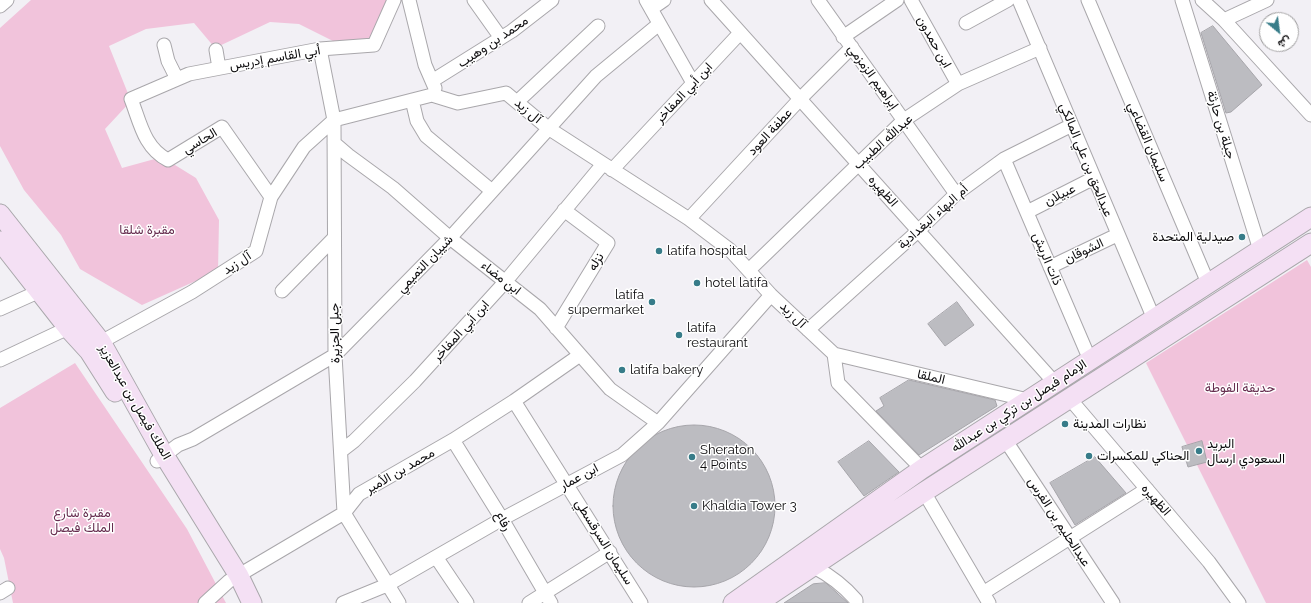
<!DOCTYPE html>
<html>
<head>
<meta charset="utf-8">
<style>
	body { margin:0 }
	#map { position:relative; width:1311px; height:603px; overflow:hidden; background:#f2f0f5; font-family:Raleway,Vazirmatn,sans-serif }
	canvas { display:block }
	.north { position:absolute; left:1259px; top:12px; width:40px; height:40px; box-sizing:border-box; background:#fff; border:1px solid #9e9d9e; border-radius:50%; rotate:151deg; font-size:11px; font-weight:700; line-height:16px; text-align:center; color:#0c0b0d }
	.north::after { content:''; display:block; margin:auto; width:14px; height:18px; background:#377c89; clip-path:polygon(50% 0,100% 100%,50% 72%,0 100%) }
</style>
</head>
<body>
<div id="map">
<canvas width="1311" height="603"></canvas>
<div class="north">ش</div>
</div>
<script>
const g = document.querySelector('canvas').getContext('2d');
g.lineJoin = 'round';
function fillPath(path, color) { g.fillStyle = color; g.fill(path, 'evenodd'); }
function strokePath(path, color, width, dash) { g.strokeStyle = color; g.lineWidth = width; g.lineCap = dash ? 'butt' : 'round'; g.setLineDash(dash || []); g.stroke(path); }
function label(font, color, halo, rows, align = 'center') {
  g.font = font + ' Raleway,Vazirmatn,sans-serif'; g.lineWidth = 3; g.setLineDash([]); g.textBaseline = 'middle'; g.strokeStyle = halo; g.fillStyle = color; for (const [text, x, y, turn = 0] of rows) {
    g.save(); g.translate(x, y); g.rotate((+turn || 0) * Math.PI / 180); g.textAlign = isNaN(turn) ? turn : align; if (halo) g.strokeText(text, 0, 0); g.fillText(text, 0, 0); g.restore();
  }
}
const green = new Path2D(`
	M31 0H389L376 38 337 43 299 24 270 22 215 48 194 23 146 29 109 46 131 101 105 129 122 168 162 157 196 178 219 220 218 271 142 305 80 269 61 235 24 190 0 146V28Z
	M1307 260 1311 267V603H1266L1146 363Z
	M75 363 187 529 226 603H13L4 558 0 549V408Z`);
const building = new Path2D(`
	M1213 26 1262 85 1231 112 1226 113 1201 33Z
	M957 302 974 325 945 346 928 324Z
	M909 380 995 400 997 406 919 455 876 411 884 406 880 398Z
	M613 506a81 81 0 1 1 162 0a81 81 0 1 1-162 0Z
	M869 441 899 472 864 496 838 462Z
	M1202 441 1207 462 1188 467 1182 447Z
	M1095 457 1126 493 1075 525 1050 483Z
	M826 583 848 603H784L813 584Z`);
const street = new Path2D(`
	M409 0 425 65 435 88
	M474 0 501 38
	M646 0 693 83
	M711 0 1055 383
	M818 0 956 194
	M911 0 958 84
	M1019 0 1154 319
	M1088 0 1208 283
	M1182 0 1260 250
	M1202 0 1224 20 1311 115
	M0 6 7 0
	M651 9 664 0
	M1224 20 1267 0
	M966 23 1008 0
	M843 37 897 0
	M164 45 168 61 177 79
	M320 49 334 120 335 355 344 513 399 603
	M216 50 219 68
	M432 81 512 31 552 0
	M412 100 417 121 426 136 492 191
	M517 102 598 26
	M334 143 348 155 393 188 450 238 540 309 610 389 658 423
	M1004 159 1090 360
	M612 170 740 33
	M271 197 222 127 168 160C144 148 140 122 131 99L189 74 320 49 374 45 394 0
	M1027 212 1094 178
	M689 219 800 99 852 47
	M1050 267 1117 235
	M749 270 904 120 958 84 1040 48
	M282 291 334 238
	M0 309 40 291
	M556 328 608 243 564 210
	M808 330 918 231 956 194 1004 159 1072 125
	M101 342 192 292 256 251 271 197 304 147 334 120 432 95 458 103 506 93 548 128 689 219 730 250 771 295 834 354 838 383 922 469
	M834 354 1028 400
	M0 360 68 328
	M1070 399 1209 562 1239 603
	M514 401 641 603
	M453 440 502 519 551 603
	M1006 441 1113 603
	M341 451 354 441 415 381 505 282 603 164
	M157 461 178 445 193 439 335 355 450 238 596 76 659 24
	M924 492 989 603
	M436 557 467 603
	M814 567C831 576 844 586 856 600V603
	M0 593 8 588
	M983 593 1147 489
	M205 603 229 581 344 513 359 494 453 440 514 401 580 355
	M343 603 387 585 502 519 622 455 658 423 771 295
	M529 603 610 552`);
const secondary = new Path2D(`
	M0 214 101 342 164 455 239 576 252 603
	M0 241 68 328 89 351 115 392
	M733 603 922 469 1311 217
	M758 603 924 492 1311 243`);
const markers = [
	[1242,237,4,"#377c89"],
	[659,251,4,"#377c89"],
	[697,283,4,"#377c89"],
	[652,302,4,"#377c89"],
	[679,335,4,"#377c89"],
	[622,370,4,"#377c89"],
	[1065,424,4,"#377c89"],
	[1199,451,4,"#377c89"],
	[1089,456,4,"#377c89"],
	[692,457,4,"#377c89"],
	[694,506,4,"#377c89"]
];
const streetNames = [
	["محمد بن وهيب",493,42,-34],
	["ابن حمدون",934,42,61],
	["أبي القاسم إدريس",275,58,-10],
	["إبراهيم الزمزمي",873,77,54],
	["ابن أبي المفاخر",684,93,-47],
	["آل زيد",528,111,40],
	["جبلة بن حارثة",1221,125,73],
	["عطفة العود",770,132,-47],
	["الحاسي",200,141,-31],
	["عبدالله الطبيب",883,142,-42],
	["سليمان القضاعي",1148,142,67],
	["عبدالحق بن علي المالكي",1086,160,68],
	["الظهيره",883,191,48],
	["عبيلان",1060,195,-26],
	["أم البهاء البغدادية",933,217,-42],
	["الشوقان",1084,251,-25],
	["ذات الريش",1047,259,67],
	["نزله",596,262,-59],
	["آل زيد",237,263,-33],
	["شيبان التميمي",425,264,-46],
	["ابن مضاء",501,278,38],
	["آل زيد",793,315,44],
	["ابن أبي المفاخر",461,331,-48],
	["جبل الجزيرة",335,333,-91],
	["الملقا",931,377,13],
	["الملك فيصل بن عبدالعزيز",135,402,60],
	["الإمام فيصل بن تركي بن عبدالله",1019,406,-33],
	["محمد بن الأمير",400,471,-30],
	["ابن عمار",579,477,-28],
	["الظهيره",1156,500,49],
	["رفاع",503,521,59],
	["عبدالحليم بن الفرس",1059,522,57],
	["سليمان السرقسطي",604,542,58]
];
const parkNames = [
	["مقبرة شلقا",147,230],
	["حديقة الفوطة",1240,388],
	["مقبرة شارع",82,513],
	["الملك فيصل",82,528]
];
const poiNames = [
	["صيدلية المتحدة",1234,237,"right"],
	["latifa hospital",667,251],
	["hotel latifa",705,283],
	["latifa",644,295,"right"],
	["supermarket",644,310,"right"],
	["latifa",687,328],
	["restaurant",687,343],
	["latifa bakery",630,370],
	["نظارات المدينة",1073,424],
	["البريد",1207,444],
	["السعودي ارسال",1207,459],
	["Sheraton",700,450],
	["4 Points",700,465],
	["الحناكي للمكسرات",1097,456],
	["Khaldia Tower 3",702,506]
];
fillPath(green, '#f1c3db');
fillPath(building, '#bcbcc1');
strokePath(building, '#a6a5aa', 1);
strokePath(street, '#a9a7ab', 15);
strokePath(secondary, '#a9a7ab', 21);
strokePath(street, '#fff', 13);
strokePath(secondary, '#f4e0f4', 19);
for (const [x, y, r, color] of markers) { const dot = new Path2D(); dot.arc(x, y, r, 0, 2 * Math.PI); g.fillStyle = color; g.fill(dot); strokePath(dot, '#fff', 1.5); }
label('13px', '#0c0b0d', '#fff', streetNames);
label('13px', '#662d4f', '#fff', parkNames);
label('13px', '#0c0b0d', '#fff', poiNames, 'left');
</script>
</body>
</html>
